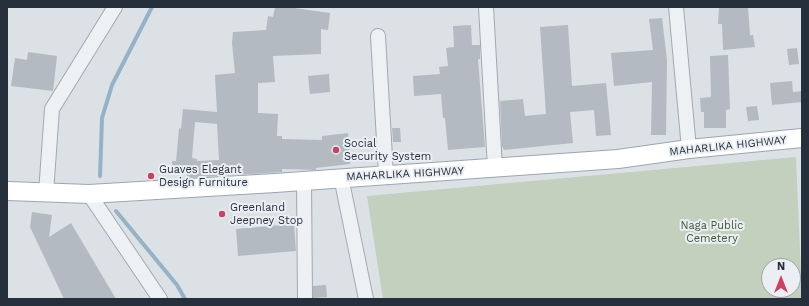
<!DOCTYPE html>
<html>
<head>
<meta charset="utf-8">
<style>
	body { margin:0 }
	#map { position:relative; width:809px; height:306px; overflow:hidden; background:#dce1e6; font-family:"Work Sans",sans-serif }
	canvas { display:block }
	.frame { position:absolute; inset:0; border:8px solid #26303c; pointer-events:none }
	.north { position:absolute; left:761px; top:258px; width:40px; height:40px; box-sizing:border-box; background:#ebeff4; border:1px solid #9ca3aa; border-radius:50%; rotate:0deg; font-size:11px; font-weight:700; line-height:16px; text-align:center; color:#26303c }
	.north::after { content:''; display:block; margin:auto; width:14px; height:18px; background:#cc4061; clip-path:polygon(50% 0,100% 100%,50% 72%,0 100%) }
</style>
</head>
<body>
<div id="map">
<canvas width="809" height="306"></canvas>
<div class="frame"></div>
<div class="north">N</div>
</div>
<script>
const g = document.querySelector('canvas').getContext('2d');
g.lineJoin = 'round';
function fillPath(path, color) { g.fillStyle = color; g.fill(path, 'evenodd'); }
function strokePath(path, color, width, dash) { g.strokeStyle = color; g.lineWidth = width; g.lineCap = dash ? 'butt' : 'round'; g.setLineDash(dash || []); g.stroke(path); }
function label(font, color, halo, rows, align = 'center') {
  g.font = font + ' "Work Sans",sans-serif'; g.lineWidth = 4; g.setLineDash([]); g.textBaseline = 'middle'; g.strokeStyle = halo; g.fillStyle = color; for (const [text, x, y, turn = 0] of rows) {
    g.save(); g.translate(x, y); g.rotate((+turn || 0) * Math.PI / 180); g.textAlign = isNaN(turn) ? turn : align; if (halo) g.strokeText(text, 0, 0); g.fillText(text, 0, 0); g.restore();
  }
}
const green = new Path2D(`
	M796 157 802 299H383L367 196ZM769 266H793V290H769Z`);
const stream = new Path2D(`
	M100 176 102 118 112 85 152 7
	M116 211 177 285 185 299`);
const building = new Path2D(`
	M275 7H287L330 13 328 30 321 29V54L273 56 275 82 258 83V113L278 114 277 136H282V139L322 140V136L348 133 350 164 316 168V170L282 169V172L187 178V172L173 174 172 161H176L179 128 181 129 183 109 217 112 215 75 235 73 232 43 233 32 266 30 268 16 273 17ZM195 122 217 124 219 160 197 161V159L192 158Z
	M719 7H748L750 35H753L755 47 723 50 722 24H718Z
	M662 18 667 60 666 135H651L652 82 614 86 611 53 653 50 649 19Z
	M471 25 472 45H480V59H478L485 147 448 150 445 118H443L441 94 414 96 413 76 440 74 439 67 448 66 446 48 454 47 453 26Z
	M568 25 572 86 606 83 611 135 596 136 594 110 570 112 573 143 504 150 502 146 500 101 523 99 525 116 546 114 540 27Z
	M797 48 799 64 789 65 787 49Z
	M28 52 57 56 53 91 11 86 15 58 27 60Z
	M728 55 730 109 726 110V128H704V112H701L700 98 711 97 710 56Z
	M329 74 330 92 310 94 308 76Z
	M792 81 793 92 802 91V102L772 105 770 83Z
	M757 106 759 120 748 121 746 107Z
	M392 128H400L401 142H393Z
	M32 212 52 215 49 237 71 223 116 299H64L30 227Z
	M294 224 296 251 238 256 236 229Z
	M326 285 327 297 313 298V286Z`);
const minor = new Path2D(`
	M486 7 495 168
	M676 7 689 149
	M378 36 386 175
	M341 177 366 299
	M304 181 305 299
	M46 193 52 109 115 7
	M89 194 160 299`);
const major = new Path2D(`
	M7 191 89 194 275 183 618 159 689 149 802 138`);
const markers = [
	[336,150,4,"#cc4061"],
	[151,176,4,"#cc4061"],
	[222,214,4,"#cc4061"]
];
const poiNames = [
	["Social",344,144],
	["Security System",344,157],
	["Guaves Elegant",159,170],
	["Design Furniture",159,183],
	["Greenland",230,208],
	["Jeepney Stop",230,221]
];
const streetNames = [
	["MAHARLIKA HIGHWAY",728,146,-6],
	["MAHARLIKA HIGHWAY",405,174,-3]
];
const parkNames = [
	["Naga Public",712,226],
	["Cemetery",712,239]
];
fillPath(green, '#c3d0bd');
strokePath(stream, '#96b2c6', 4);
fillPath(building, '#b3bac2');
strokePath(minor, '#a2a8b0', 16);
strokePath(major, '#9ba6b1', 20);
strokePath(minor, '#eef1f4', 14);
strokePath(major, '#fff', 18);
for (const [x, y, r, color] of markers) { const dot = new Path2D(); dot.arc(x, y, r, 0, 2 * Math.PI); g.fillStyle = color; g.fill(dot); strokePath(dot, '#ebeff4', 1.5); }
label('11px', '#26303c', '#ebeff4', poiNames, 'left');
label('11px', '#26303c', '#ebeff4', streetNames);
label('11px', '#3d5733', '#ebeff4', parkNames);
</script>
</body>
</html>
